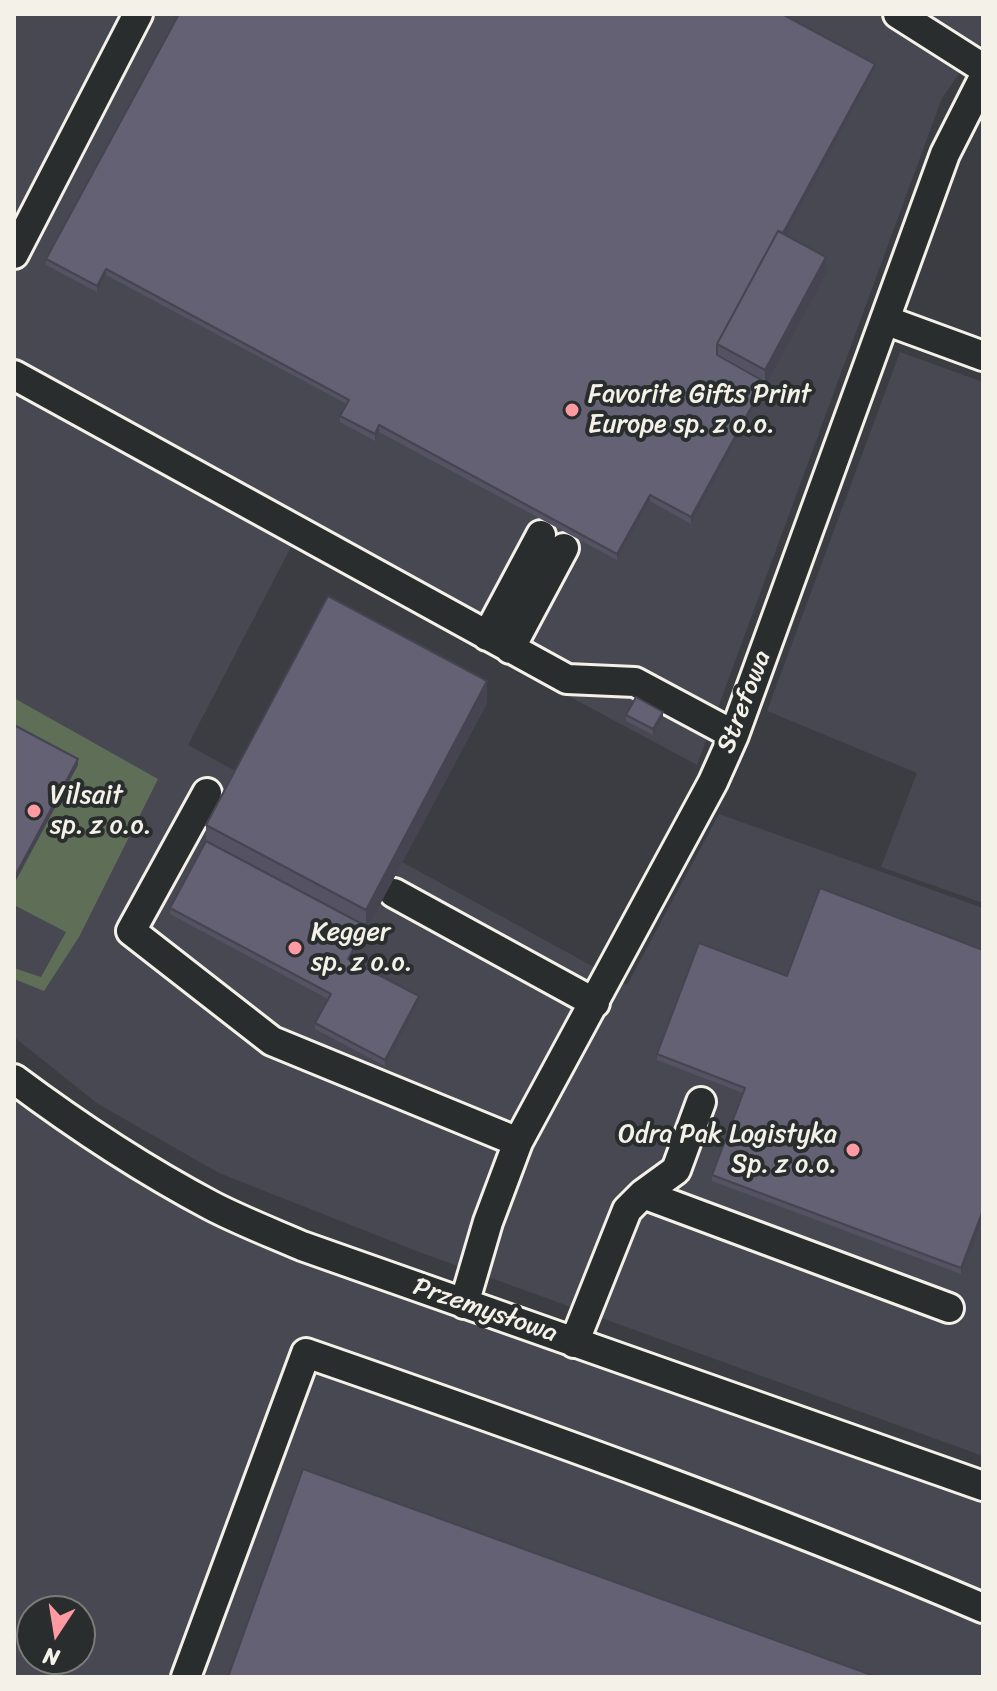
<!DOCTYPE html>
<html>
<head>
<meta charset="utf-8">
<style>
	body { margin:0 }
	#map { position:relative; width:997px; height:1691px; overflow:hidden; background:#3b3d43; font-family:Sriracha,sans-serif }
	canvas { display:block }
	.frame { position:absolute; inset:0; border:16px solid #f4f1e8; pointer-events:none }
	.north { position:absolute; left:16px; top:1595px; width:80px; height:80px; box-sizing:border-box; background:#2a2d2e; border:2px solid #7b7b78; border-radius:50%; rotate:192deg; font-size:22px; font-weight:700; line-height:32px; text-align:center; color:#f4f1e8 }
	.north::after { content:''; display:block; margin:auto; width:28px; height:36px; background:#ff9aa2; clip-path:polygon(50% 0,100% 100%,50% 72%,0 100%) }
</style>
</head>
<body>
<div id="map">
<canvas width="997" height="1691"></canvas>
<div class="frame"></div>
<div class="north">N</div>
</div>
<script>
const g = document.querySelector('canvas').getContext('2d');
g.lineJoin = 'round';
function fillPath(path, color) { g.fillStyle = color; g.fill(path, 'evenodd'); }
function strokePath(path, color, width, dash) { g.strokeStyle = color; g.lineWidth = width; g.lineCap = dash ? 'butt' : 'round'; g.setLineDash(dash || []); g.stroke(path); }
function label(font, color, halo, rows, align = 'center') {
  g.font = font + ' Sriracha,sans-serif'; g.lineWidth = 8; g.setLineDash([]); g.textBaseline = 'middle'; g.strokeStyle = halo; g.fillStyle = color; for (const [text, x, y, turn = 0] of rows) {
    g.save(); g.translate(x, y); g.rotate((+turn || 0) * Math.PI / 180); g.textAlign = isNaN(turn) ? turn : align; if (halo) g.strokeText(text, 0, 0); g.fillText(text, 0, 0); g.restore();
  }
}
const built = new Path2D(`
	M14 14H983V40L942 98 697 765 291 547 188 745 627 985 719 814 983 908V1456L419 1252 219 1173 98 1104 14 1037Z
	M900 352 983 382V903L881 867 917 773 767 711Z
	M14 1079 215 1207 983 1486V1677H14ZM32 1611H80V1659H32Z`);
const green = new Path2D(`
	M14 698 158 779 79 937 44 991 14 979V968L41 977 66 932 14 905Z`);
const minor = new Path2D(`
	M898 14 983 68
	M14 254 138 14
	M885 320 983 356
	M14 375 567 679 635 682 734 735
	M487 636 541 535
	M510 649 564 548
	M207 793 131 931 272 1041 518 1142
	M394 893 595 1003
	M14 1079C77 1126 142 1169 212 1206 241 1221 272 1233 302 1246L983 1486
	M643 1194 676 1170 701 1102
	M464 1304 488 1222 518 1142 713 782 734 735 945 154 983 79
	M574 1343 627 1210 643 1194 949 1308
	M186 1677 306 1353C534 1432 761 1513 983 1608`);
const wall = new Path2D(`
	M875 70 785 235 826 275 691 524 650 501 617 560 379 432 375 441 340 422V416L347 404 106 275 97 292 46 265V259Z
	M487 703 350 960 419 1002 385 1066 315 1029V1023L328 999 170 914V908L206 841V825Z
	M626 715 663 718 653 735 626 721Z
	M983 950 961 1274 712 1181V1175L743 1093 657 1060V1054L787 976Z`);
const shadedWall = new Path2D(`
	M875 64V70L724 348 721 347Z
	M826 257V275L691 524V517L765 382V370Z
	M106 269V275L97 292V286Z
	M379 425V432L375 441V434Z
	M650 495V501L617 560V554Z
	M487 681V703L348 965V959L366 926V910Z
	M663 712V718L653 735V729Z
	M78 759V765L14 884V878Z
	M419 996V1002L385 1066V1060Z
	M983 1210V1217L961 1274V1268Z`);
const building = new Path2D(`
	M179 14H782L875 64 783 233 778 231 717 344V355L765 382 691 517 650 495 617 554 379 425 375 434 340 416 349 400 106 269 97 286 46 259Z
	M778 231 826 257 765 370 717 344Z
	M328 596 487 681 366 910 206 825Z
	M636 697 663 712 653 729 626 715Z
	M14 725 78 759 14 878Z
	M206 841 366 926 348 959 419 996 385 1060 315 1023 331 994 170 908Z
	M820 888 983 950V1210L961 1268 712 1175 745 1088 657 1054 699 943 787 976Z
	M303 1469 877 1677H228Z`);
const markers = [
	[572,410,8,"#ff9aa2"],
	[34,811,8,"#ff9aa2"],
	[295,948,8,"#ff9aa2"],
	[853,1150,8,"#ff9aa2"]
];
const poiNames = [
	["Favorite Gifts Print",588,395],
	["Europe sp. z o.o.",588,425],
	["Vilsait",50,796],
	["sp. z o.o.",50,826],
	["Kegger",311,933],
	["sp. z o.o.",311,963],
	["Odra Pak Logistyka",837,1135,"right"],
	["Sp. z o.o.",837,1165,"right"]
];
const streetNames = [
	["Strefowa",745,702,-69],
	["Przemysłowa",485,1311,19]
];
fillPath(built, '#474851');
fillPath(green, '#5f6e57');
strokePath(minor, '#f4f1e8', 34);
strokePath(minor, '#2a2d2e', 28);
fillPath(wall, '#555363');
fillPath(shadedWall, '#454450');
fillPath(building, '#636173');
strokePath(building, '#454450', 2);
for (const [x, y, r, color] of markers) { const dot = new Path2D(); dot.arc(x, y, r, 0, 2 * Math.PI); g.fillStyle = color; g.fill(dot); strokePath(dot, '#2a2d2e', 3); }
label('26px', '#f4f1e8', '#2a2d2e', poiNames, 'left');
label('26px', '#f4f1e8', '#2a2d2e', streetNames);
</script>
</body>
</html>
